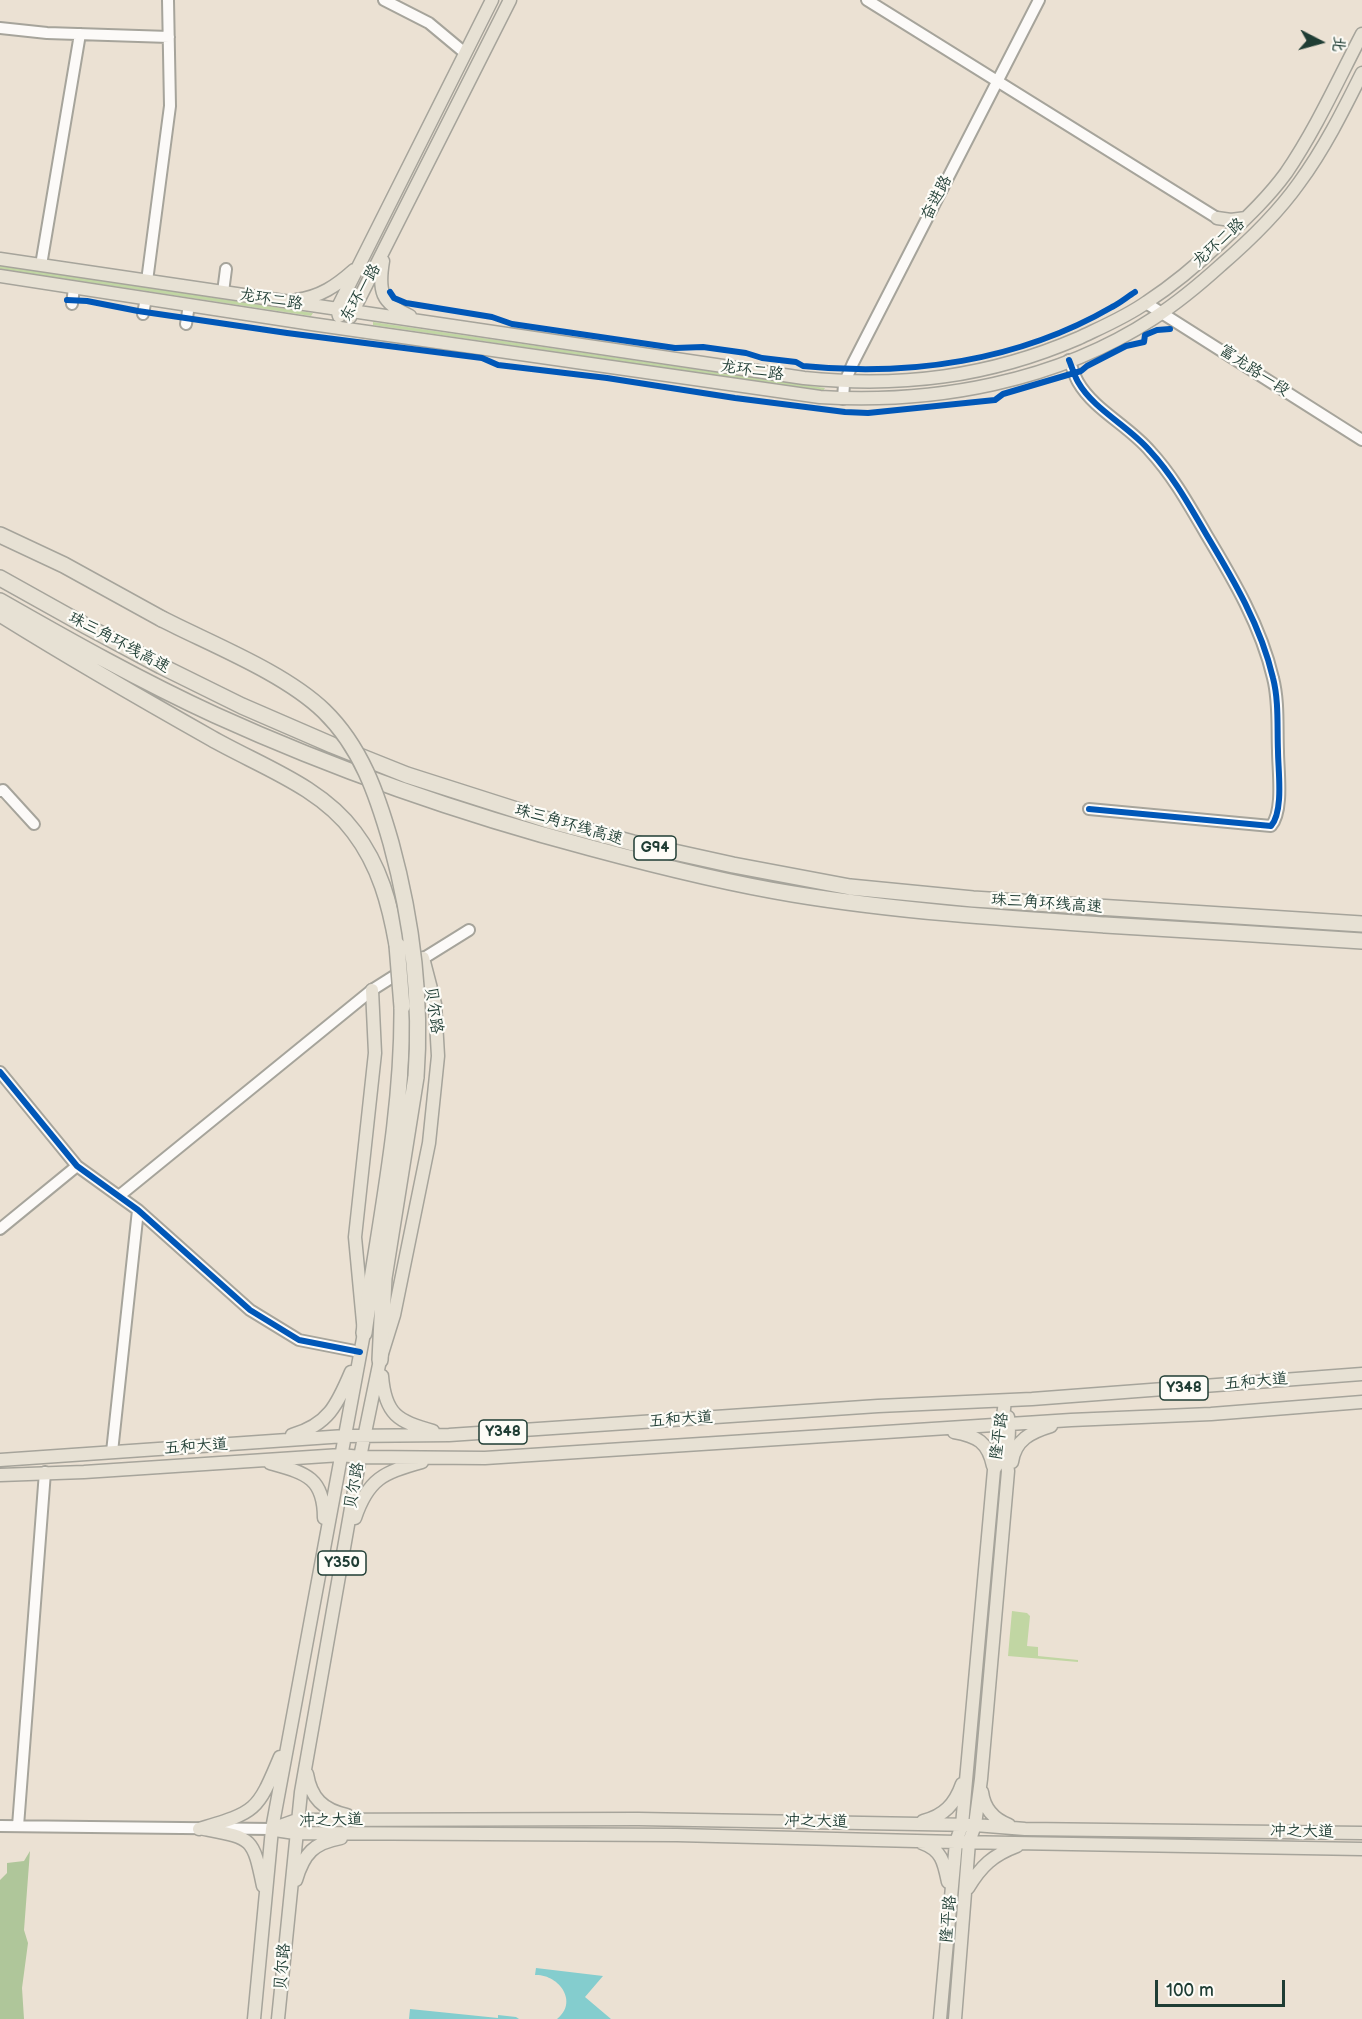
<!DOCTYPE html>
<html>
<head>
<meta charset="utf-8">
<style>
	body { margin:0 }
	#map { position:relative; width:1362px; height:2019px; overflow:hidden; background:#ebe1d3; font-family:"Balsamiq Sans","LXGW WenKai TC",sans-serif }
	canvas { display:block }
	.north { position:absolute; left:1290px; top:12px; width:60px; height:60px; -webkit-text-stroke:4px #fdfcf7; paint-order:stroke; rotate:96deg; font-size:16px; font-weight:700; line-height:24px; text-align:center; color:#1f3d34 }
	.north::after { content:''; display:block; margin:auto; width:21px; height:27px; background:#1f3d34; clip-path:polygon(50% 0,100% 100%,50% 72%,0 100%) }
	.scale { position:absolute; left:1155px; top:1980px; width:130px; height:27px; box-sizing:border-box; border:3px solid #1f3d34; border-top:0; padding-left:8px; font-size:18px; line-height:21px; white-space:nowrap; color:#1f3d34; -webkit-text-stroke:4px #fdfcf7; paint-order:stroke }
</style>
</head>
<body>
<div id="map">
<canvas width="1362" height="2019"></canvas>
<div class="north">北</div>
<div class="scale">100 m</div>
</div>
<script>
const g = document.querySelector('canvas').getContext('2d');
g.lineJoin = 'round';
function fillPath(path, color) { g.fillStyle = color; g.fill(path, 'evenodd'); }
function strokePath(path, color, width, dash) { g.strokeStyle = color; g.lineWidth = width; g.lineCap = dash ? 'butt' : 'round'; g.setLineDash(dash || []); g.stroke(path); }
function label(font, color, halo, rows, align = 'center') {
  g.font = font + ' "Balsamiq Sans","LXGW WenKai TC",sans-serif'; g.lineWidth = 4.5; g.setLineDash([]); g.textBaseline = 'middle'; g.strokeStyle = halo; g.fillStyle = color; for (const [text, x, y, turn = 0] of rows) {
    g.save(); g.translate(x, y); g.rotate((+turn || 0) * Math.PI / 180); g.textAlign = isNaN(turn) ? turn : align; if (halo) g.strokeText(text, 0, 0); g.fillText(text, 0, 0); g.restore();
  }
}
const green = new Path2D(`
	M0 265 41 271 313 313 311 316 0 269Z
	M373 322 825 388 823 391 373 325Z
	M1012 1611 1027 1613 1030 1616 1027 1646 1038 1647V1656L1078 1660V1662L1008 1656Z`);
const forest = new Path2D(`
	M30 1851 24 1930 28 1943 22 1988 24 2019H0V1880L7 1873V1863L24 1861Z`);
const water = new Path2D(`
	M536 1968 603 1976 585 1997 611 2019H557C579 2002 559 1974 535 1975Z
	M410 2009 498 2018V2015L516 2017 519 2019H409Z`);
const minor = new Path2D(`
	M384 0 429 23 465 53
	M867 0 1217 218
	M0 28 47 33 169 37
	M41 265 80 34
	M147 281 170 106 168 0
	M223 292 226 269
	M1146 303 1362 440
	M72 304 74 288
	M143 314 146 298
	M186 324 189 305
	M1069 360C1072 367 1074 375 1078 382 1094 410 1129 426 1150 451 1173 476 1189 505 1206 534 1233 579 1261 626 1273 678 1279 701 1277 727 1278 751 1278 770 1284 811 1271 826L1089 809
	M843 399 844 384 853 363 1039 0
	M0 791 3 790 34 824
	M416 963 469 930
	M0 1072 77 1166 138 1210 250 1310 299 1340 360 1352
	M119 1196 372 990 402 971
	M0 1229 77 1166
	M112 1452 138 1210
	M0 1826 272 1829
	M18 1826 45 1472`);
const major = new Path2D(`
	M1217 218 1231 220 1246 218
	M0 259 804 378C901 388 989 377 1079 338 1102 327 1126 317 1147 302 1173 285 1198 264 1221 242 1244 220 1267 199 1286 173 1316 129 1338 80 1362 34
	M383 261C378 291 381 303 410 316
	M0 276 312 324 820 397C934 404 1057 382 1154 318 1177 303 1200 284 1221 265 1250 240 1277 214 1299 183 1324 149 1343 111 1362 73
	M296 300C320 297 336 286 354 270
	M339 316 337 309 492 0
	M350 317 510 0
	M382 1376C385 1414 398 1422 433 1431
	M954 1432C977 1436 988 1442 993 1466
	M292 1435C328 1425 337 1405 351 1372
	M0 1460 345 1436 449 1435 878 1406 1032 1399 1362 1374
	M1012 1462C1015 1440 1031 1432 1051 1426
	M270 1463C305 1473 324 1477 324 1518
	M0 1475 84 1472 341 1455 360 1457 485 1458 1071 1420 1211 1414 1362 1402
	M355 1518C368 1479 384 1472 422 1462
	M307 1774C311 1798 323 1810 347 1815
	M982 1792C984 1808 993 1819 1009 1825
	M923 1821C944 1816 955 1804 962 1784
	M199 1829C256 1812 257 1812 280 1757
	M204 1829C252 1838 253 1837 263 1886
	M272 1829 297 1820 638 1819 975 1825 1025 1829 1362 1833
	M275 1830 295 1833 677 1835 956 1842 1362 1849
	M922 1843C942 1850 944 1863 948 1882
	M296 1880C304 1853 314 1843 341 1838
	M968 1888C981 1866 993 1855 1017 1846
	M254 2019 272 1829 364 1333 355 1237 375 1053 372 990
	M278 2019 301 1792 360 1457 380 1360 394 1315 429 1143 438 1056 435 1004 423 958
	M940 2019 956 1842 962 1825 994 1470 997 1464 1005 1401
	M955 2019 969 1842 975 1825 981 1779 1008 1471C1004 1453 1012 1435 1008 1417`);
const highway = new Path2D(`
	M0 535 64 565 162 619
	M0 578 86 626 161 666 242 706 332 745 407 775 551 821 633 843 733 865 850 887 973 899 1362 924
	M0 601C70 641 141 681 215 715 336 770 462 814 591 848 658 866 725 883 793 894 896 911 1001 918 1105 925 1191 930 1276 935 1362 941
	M0 614C69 657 140 698 211 738 260 766 320 786 354 832 380 866 390 905 397 945
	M364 1333C379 1225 403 1116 402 1007
	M380 1360 384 1278 416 1077`);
const highwayBridge = new Path2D(`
	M162 619C211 644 285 673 324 711 361 747 377 794 391 843 412 920 422 997 416 1077
	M397 945 402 1007`);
const cycleway = new Path2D(`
	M390 292 394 298 406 303 492 317 512 324 675 348 703 347 746 353 762 358 796 362 803 366C908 377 1019 361 1112 307 1120 303 1127 297 1135 292
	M67 300 87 301 138 311 287 333 482 358 498 365 607 378 735 398 845 412 868 413 995 400 1003 394 1081 371 1087 366 1126 346 1144 342 1145 335 1157 330 1170 329
	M1069 360C1072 367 1074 375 1078 382 1094 410 1129 426 1150 451 1173 476 1189 505 1206 534 1233 579 1261 626 1273 678 1279 701 1277 727 1278 751 1278 770 1284 811 1271 826L1089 809
	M0 1072 77 1166 138 1210 250 1310 299 1340 360 1352`);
const shields = [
	[655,848,42],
	[1184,1388,48],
	[503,1432,48],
	[342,1563,48]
];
const shieldNames = [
	["G94",655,848],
	["Y348",1184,1388],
	["Y348",503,1432],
	["Y350",342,1563]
];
const streetNames = [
	["奋进路",937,198,-63],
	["龙环二路",1219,243,-42],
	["东环一路",361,293,-60],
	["龙环二路",271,300,9],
	["龙环二路",752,371,8],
	["富龙路一段",1254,371,33],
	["珠三角环线高速",119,643,28],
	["珠三角环线高速",569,825,16],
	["珠三角环线高速",1047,904,4],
	["贝尔路",433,1010,82],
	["五和大道",1256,1382,-5],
	["五和大道",681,1420,-4],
	["隆平路",1000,1436,-82],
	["五和大道",196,1447,-4],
	["贝尔路",355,1486,-80],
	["冲之大道",331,1821,-2],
	["冲之大道",816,1822,1],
	["冲之大道",1302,1832,1],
	["隆平路",949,1919,-85],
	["贝尔路",283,1967,-85]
];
fillPath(green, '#c1d6a3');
fillPath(forest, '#afc69a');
fillPath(water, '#84cdce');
strokePath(minor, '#a6a49b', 14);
strokePath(major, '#a6a49b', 15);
strokePath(highway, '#a6a49b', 18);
strokePath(minor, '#fcfaf8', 10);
strokePath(major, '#e7e1d4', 12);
strokePath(highway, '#e7e1d4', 15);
strokePath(highwayBridge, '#a6a49b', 18, []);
strokePath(highwayBridge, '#e7e1d4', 15);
strokePath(cycleway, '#0057b8', 6);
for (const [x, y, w] of shields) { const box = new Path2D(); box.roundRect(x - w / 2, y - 12, w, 24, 4.5); g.fillStyle = '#fdfcf7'; g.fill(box); strokePath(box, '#1f3d34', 1.5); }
label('bold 15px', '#1f3d34', null, shieldNames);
label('16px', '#1f3d34', '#fdfcf7', streetNames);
</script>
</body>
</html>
